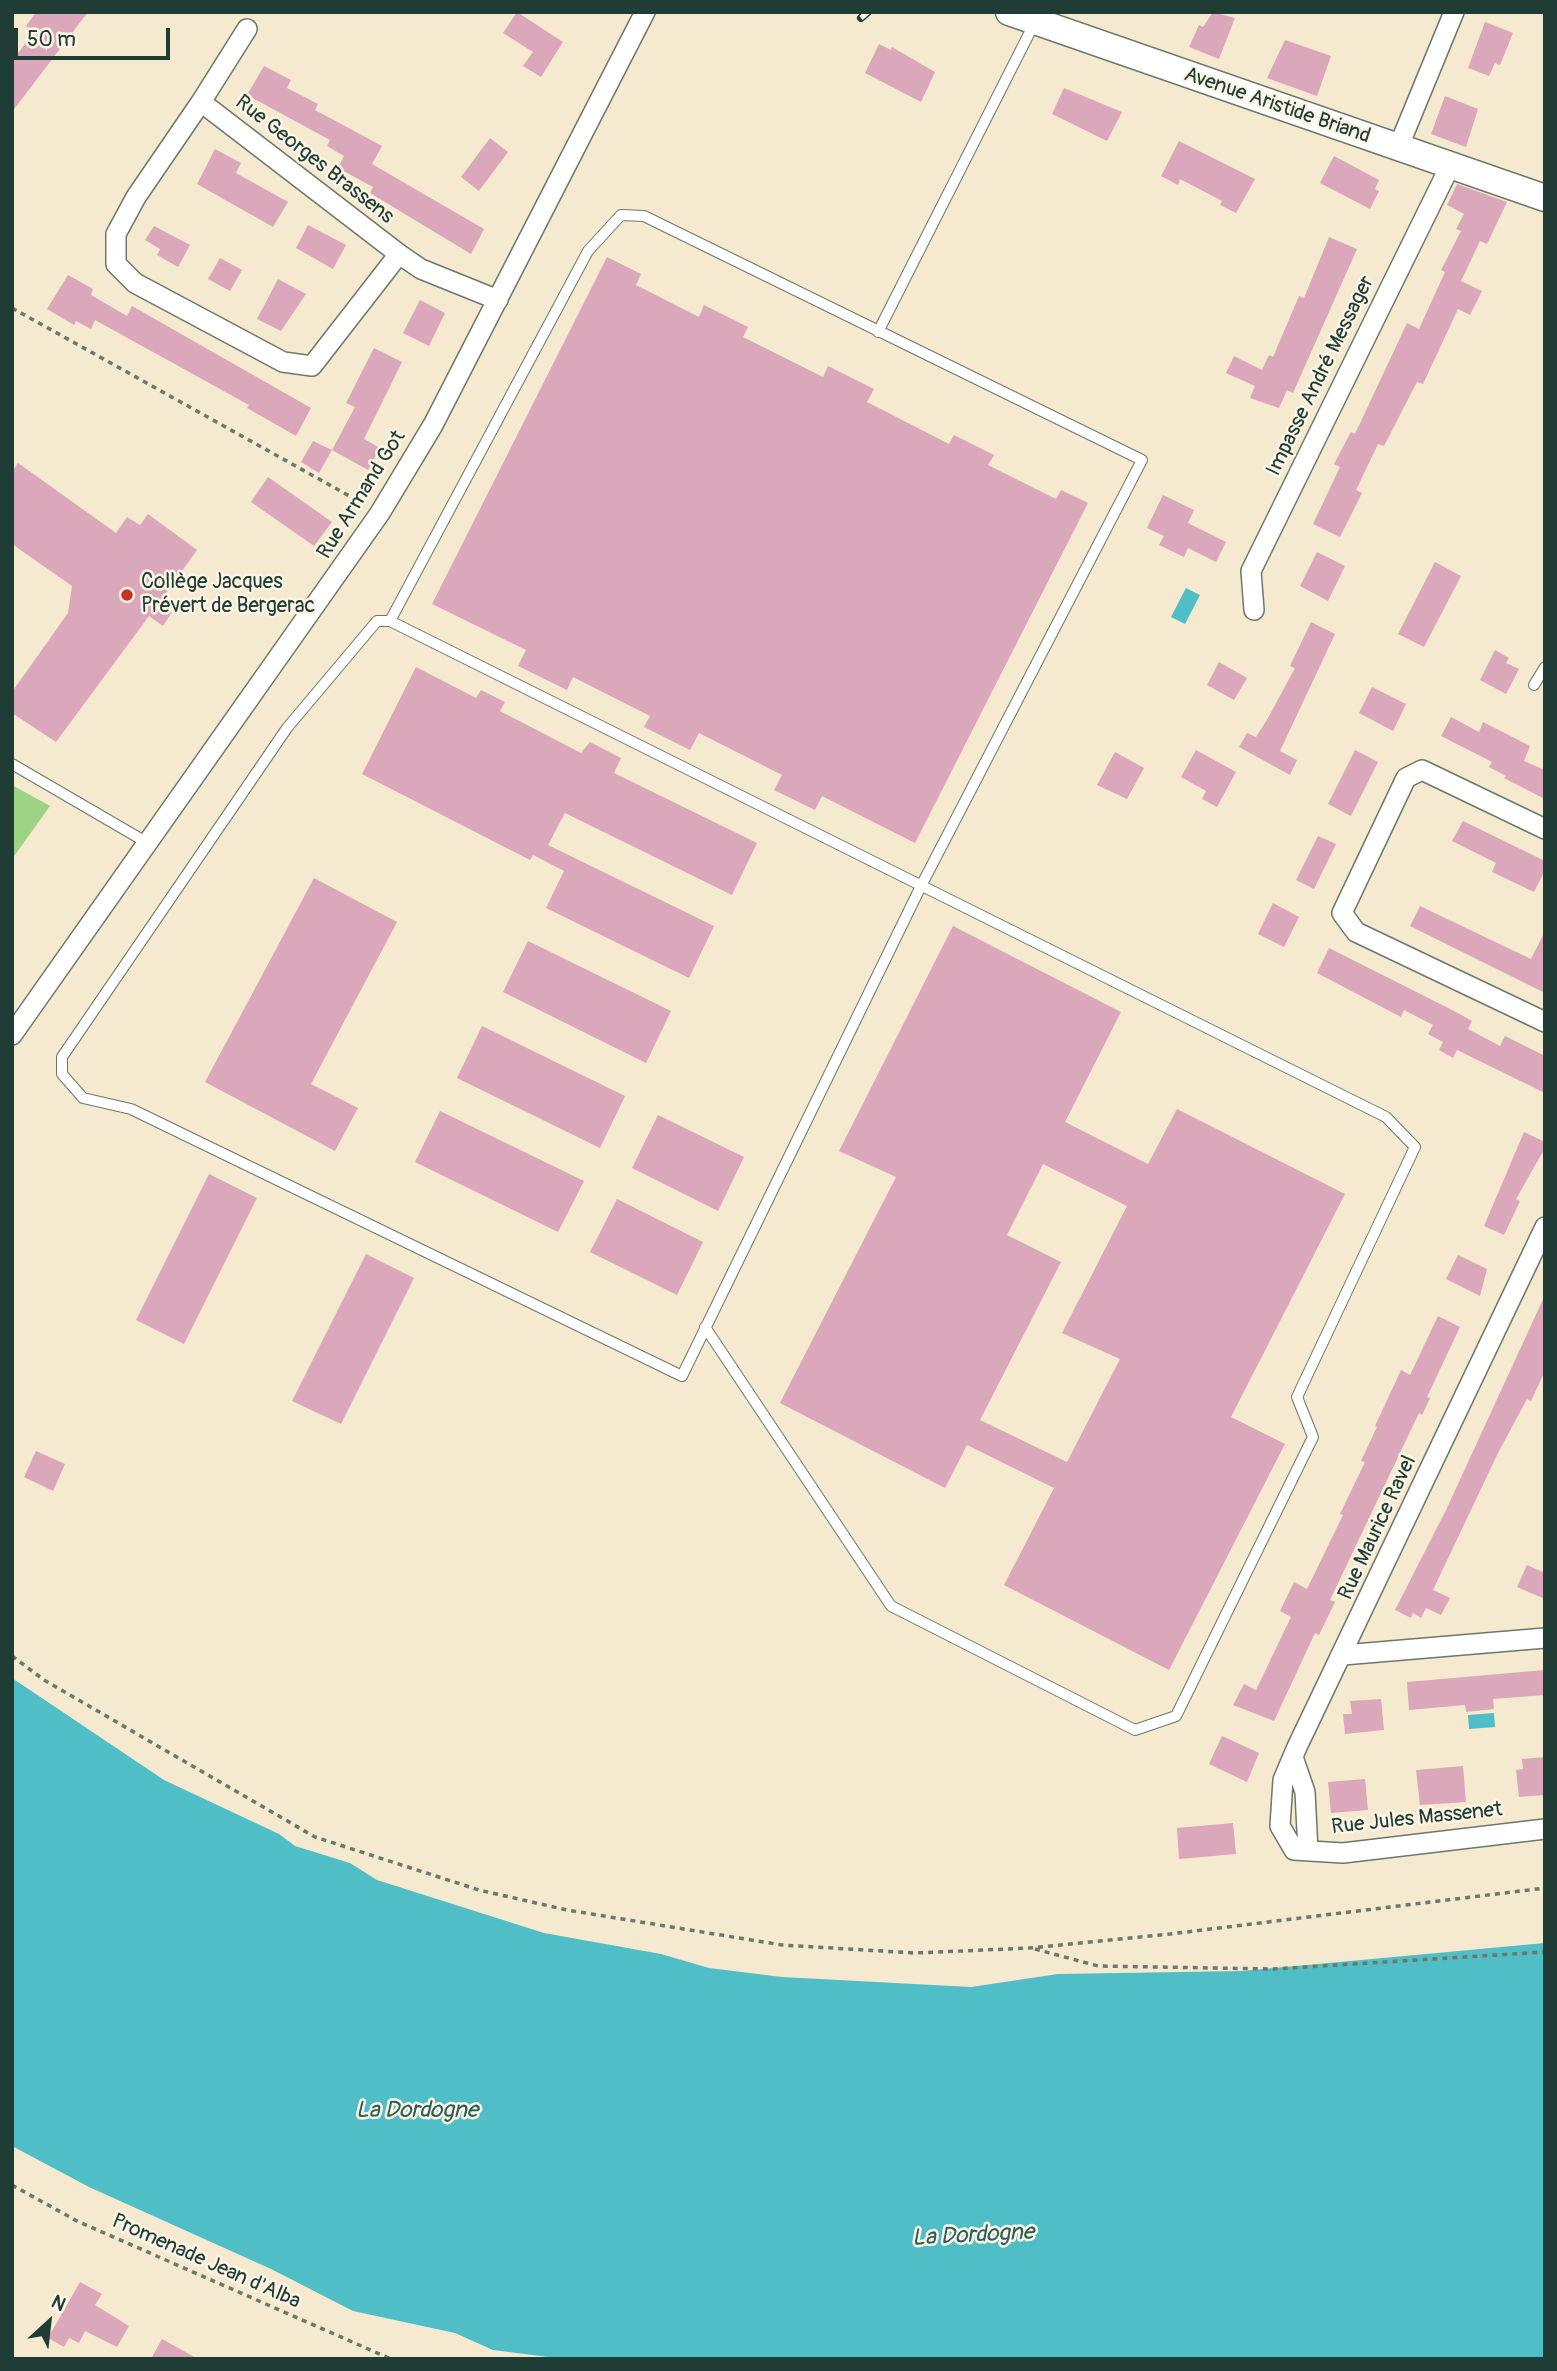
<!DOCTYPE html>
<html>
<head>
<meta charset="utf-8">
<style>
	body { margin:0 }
	#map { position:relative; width:1557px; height:2371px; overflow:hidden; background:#f5e9cf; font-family:Pangolin,sans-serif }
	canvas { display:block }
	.frame { position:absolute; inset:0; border:14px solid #1f3d34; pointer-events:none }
	.north { position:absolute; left:14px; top:2287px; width:70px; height:70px; -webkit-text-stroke:5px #fcf5e5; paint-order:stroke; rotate:27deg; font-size:19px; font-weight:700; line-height:28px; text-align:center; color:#1f3d34 }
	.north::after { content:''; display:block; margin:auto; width:24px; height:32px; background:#1f3d34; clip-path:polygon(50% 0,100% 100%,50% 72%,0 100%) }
	.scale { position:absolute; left:14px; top:28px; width:156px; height:32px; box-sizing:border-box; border:4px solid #1f3d34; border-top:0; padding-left:9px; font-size:21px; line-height:24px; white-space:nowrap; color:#1f3d34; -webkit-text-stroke:5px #fcf5e5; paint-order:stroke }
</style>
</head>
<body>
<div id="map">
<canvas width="1557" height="2371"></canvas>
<div class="frame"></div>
<div class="north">N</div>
<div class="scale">50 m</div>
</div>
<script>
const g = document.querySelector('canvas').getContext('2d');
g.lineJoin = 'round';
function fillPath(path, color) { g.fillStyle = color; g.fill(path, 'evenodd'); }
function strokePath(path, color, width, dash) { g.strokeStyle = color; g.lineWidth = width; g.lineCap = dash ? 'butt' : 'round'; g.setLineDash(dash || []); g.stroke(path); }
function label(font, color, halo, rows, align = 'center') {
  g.font = font + ' Pangolin,sans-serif'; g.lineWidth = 5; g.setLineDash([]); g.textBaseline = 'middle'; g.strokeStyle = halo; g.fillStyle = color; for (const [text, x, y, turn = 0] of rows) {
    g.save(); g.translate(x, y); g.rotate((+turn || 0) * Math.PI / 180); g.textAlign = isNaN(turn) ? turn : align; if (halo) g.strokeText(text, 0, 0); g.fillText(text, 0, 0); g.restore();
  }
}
const green = new Path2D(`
	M12 785 50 806 12 859Z`);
const water = new Path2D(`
	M1186 588 1200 595 1185 624 1171 617Z
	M12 1678 164 1780 279 1834 295 1846 350 1863 377 1880 544 1933 661 1954 709 1968 782 1977 971 1987 1058 1974 1242 1971 1545 1943V2359H564L493 2350 455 2333 353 2311 271 2269 89 2187 12 2146Z
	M1494 1713 1495 1727 1469 1729 1468 1715Z`);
const building = new Path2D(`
	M36 12H88L12 112V61L34 32 26 26Z
	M517 12 563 42 541 77 523 66 533 52 503 33Z
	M1213 12 1235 18 1219 59 1189 47 1199 25 1203 27Z
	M1485 22 1513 33 1500 65 1495 63 1489 76 1468 68Z
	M1285 40 1331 56 1317 96 1267 78Z
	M879 44 891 50 892 47 935 72 921 102 865 73Z
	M264 66 291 80 287 88 318 104 315 110 382 146 372 164 484 229 471 254 370 193 373 187 338 168 344 156 327 146 330 140 247 95Z
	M1064 88 1122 112 1107 141 1052 114Z
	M1445 96 1478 109 1466 147 1431 134Z
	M490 138 508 152 479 191 461 177Z
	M1179 141 1255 179 1236 213 1220 205 1222 201 1180 179 1178 185 1161 176Z
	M215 149 241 163 236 173 288 202 273 227 197 184Z
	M1334 156 1379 180 1375 189 1379 191 1370 209 1320 183Z
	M1457 184 1507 202 1487 244 1480 241 1461 281 1482 291 1470 315 1458 309 1423 384 1417 382 1384 446 1378 444 1356 490 1362 493 1340 537 1313 524 1340 467 1334 464 1351 432 1355 434 1407 323 1419 329 1445 272 1441 270 1461 231 1456 229 1464 214 1447 205Z
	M308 225 346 245 333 269 296 248Z
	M154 226 190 245 178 267 157 255 160 249 145 240Z
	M1329 237 1357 249 1293 393 1287 390 1279 408 1250 398 1255 386 1226 373 1234 356 1262 370 1269 355 1273 357 1299 296 1304 298Z
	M607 257 641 274 636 285 699 317 704 305 748 327 743 337 823 377 828 366 874 389 867 402 949 444 954 435 994 455 988 465 1056 499 1061 490 1088 503 915 843 822 796 815 810 774 790 782 775 699 733 690 750 644 727 650 716 573 677 567 690 518 666 526 650 432 604Z
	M220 258 242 270 230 291 208 279Z
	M68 275 93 289 91 295 127 316 132 306 311 408 296 436 247 408 249 405 95 320 91 329 76 321 74 325 47 309Z
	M278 279 306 294 281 331 257 319Z
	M420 300 445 313 429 346 403 333Z
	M374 348 402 362 364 439 380 448 368 470 332 450 355 407 346 403Z
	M313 441 332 450 319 473 301 462Z
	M18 463 116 533 127 517 140 525 148 514 197 550 159 603 172 612 163 626 149 616 56 742 12 713V692L68 613 72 586 12 544V472Z
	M268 477 332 522 314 546 251 502Z
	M1163 495 1194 510 1188 523 1226 542 1216 562 1188 548 1184 557 1159 545 1164 536 1147 528Z
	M1317 552 1345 566 1328 601 1300 586Z
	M1435 562 1461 576 1424 647 1398 634Z
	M1311 622 1335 634 1280 751 1297 760 1290 775 1239 747 1247 733 1256 737 1268 718 1295 668 1290 666Z
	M1495 650 1509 658 1506 663 1519 669 1506 694 1480 680Z
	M1219 662 1247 678 1234 700 1207 685Z
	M416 667 476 698 481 690 505 702 500 711 581 753 590 742 621 758 614 773 757 843 732 895 565 813 548 845 714 926 689 978 546 908 564 871 533 855 530 860 362 774Z
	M1372 687 1406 704 1393 731 1359 713Z
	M1451 717 1479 732 1483 722 1530 746 1524 761 1545 770V799L1504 778 1506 776 1489 767 1492 762 1441 736Z
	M1196 750 1236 772 1217 807 1202 799 1206 791 1181 777Z
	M1355 750 1378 762 1351 816 1328 804Z
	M1115 752 1144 768 1127 799 1097 785Z
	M1463 821 1545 861V870L1534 892 1492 872 1496 863 1452 841Z
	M1318 836 1336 844 1314 889 1296 880Z
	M314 878 397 922 311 1084 358 1108 335 1151 205 1082Z
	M1273 903 1299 917 1284 947 1258 934Z
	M1420 906 1531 959 1545 931V993L1410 926Z
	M953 926 1121 1012 1065 1122 1148 1164 1177 1109 1345 1194 1231 1417 1285 1444 1169 1670 1004 1585 1054 1488 967 1445 945 1488 780 1403 896 1177 839 1151ZM1043 1164 1127 1206 1062 1333 1120 1359 1067 1462 980 1420 1061 1262 1007 1235Z
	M528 941 671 1011 646 1063 503 992Z
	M1329 948 1456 1012 1472 1021 1468 1029 1500 1046 1505 1036 1545 1056V1093L1457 1050 1453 1058 1439 1050 1443 1042 1428 1034 1433 1025 1404 1010 1401 1017 1317 973Z
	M482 1026 625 1096 600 1148 457 1078Z
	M440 1111 584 1181 558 1232 415 1162Z
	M658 1115 744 1157 718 1211 632 1168Z
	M1524 1132 1545 1142V1148L1516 1199 1520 1201 1504 1235 1484 1226Z
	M209 1174 257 1198 184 1344 136 1320Z
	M617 1199 703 1242 677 1295 590 1252Z
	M366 1254 414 1278 341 1424 292 1401Z
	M1458 1255 1487 1269 1480 1296 1446 1279Z
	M1545 1295V1371L1531 1401 1527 1399 1498 1453 1433 1590 1450 1598 1441 1615 1426 1608 1421 1618 1413 1613 1411 1618 1395 1610 1446 1510Z
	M1438 1316 1460 1327 1427 1397 1430 1398 1422 1415 1419 1413 1330 1600 1335 1602 1319 1635 1315 1633 1274 1721 1233 1705 1244 1684 1256 1690 1291 1617 1280 1611 1294 1582 1307 1589 1343 1515 1340 1514 1365 1462 1361 1461 1377 1427 1375 1426 1401 1370 1410 1375Z
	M36 1451 65 1464 53 1491 24 1477Z
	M1527 1565 1545 1573V1599L1517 1587Z
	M1545 1670V1695L1493 1699 1494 1709 1466 1712 1465 1705 1409 1710 1407 1682Z
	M1381 1699 1384 1730 1345 1734 1343 1714H1352L1350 1701Z
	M1222 1736 1259 1753 1247 1782 1209 1764Z
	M1545 1757V1795L1519 1797 1516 1770 1523 1769 1522 1759Z
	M1463 1766 1466 1802 1420 1805 1416 1770Z
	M1365 1779 1368 1810 1331 1813 1328 1782Z
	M1233 1823 1236 1854 1179 1859 1177 1828Z
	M80 2282 102 2294 95 2305 129 2326 117 2347 85 2331 79 2343 69 2338 64 2347 48 2338Z
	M162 2339 198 2359H151Z`);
const path = new Path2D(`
	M12 308 362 503
	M12 1656 44 1680 315 1837 479 1890 567 1910 782 1945 915 1953 1030 1948 1170 1934 1545 1888
	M1035 1949 1098 1966 1273 1969 1545 1952
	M12 2185 77 2221 391 2359`);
const service = new Path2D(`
	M621 215 644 216 1142 460 921 886 682 1376 131 1109 83 1098 62 1074V1057L287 728 377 621H390L588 251Z
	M878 332 1035 22
	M390 621 1386 1117 1415 1147 1297 1397 1313 1437 1176 1716 1135 1730 891 1606 705 1327
	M1534 685 1545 667
	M12 764 146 842`);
const minor = new Path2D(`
	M201 102 247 29
	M1398 148 1454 12
	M399 254 312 366 283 362 135 283 116 264V234L136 197 201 102 399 254 421 269 498 300
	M1254 610 1251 571 1450 166
	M1545 829 1422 770 1406 778 1342 913 1356 932 1545 1022
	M12 1035 380 513 433 425 645 12
	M1545 1227 1297 1747 1283 1780 1280 1826 1294 1850 1343 1853 1545 1829
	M1343 1655 1545 1638
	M1293 1757 1305 1792 1308 1851`);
const secondary = new Path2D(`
	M1009 12 1545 198`);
const rail = new Path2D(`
	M861 18 868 12`);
const markers = [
	[127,595,7,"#c8321e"]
];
const streetNames = [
	["Avenue Aristide Briand",1277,106,19],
	["Rue Georges Brassens",314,160,38],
	["Impasse André Messager",1321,376,-64],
	["Rue Armand Got",362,495,-58],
	["Rue Maurice Ravel",1378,1528,-65],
	["Rue Jules Massenet",1417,1819,-6],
	["Promenade Jean d'Alba",206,2262,24]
];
const poiNames = [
	["Collège Jacques",141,583],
	["Prévert de Bergerac",141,607]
];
const waterNames = [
	["La Dordogne",417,2111],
	["La Dordogne",973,2236,-3]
];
fillPath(green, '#9dd385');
fillPath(water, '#50bec7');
fillPath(building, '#dba7bb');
strokePath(service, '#6a796a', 12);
strokePath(minor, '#6a796a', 22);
strokePath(secondary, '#6a796a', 29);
strokePath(path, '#6a796a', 3.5, [5, 5]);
strokePath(service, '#fff', 10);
strokePath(minor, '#fff', 19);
strokePath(secondary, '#fff', 26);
strokePath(rail, '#1f3d34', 8);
strokePath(rail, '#fcf5e5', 5, [16]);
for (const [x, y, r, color] of markers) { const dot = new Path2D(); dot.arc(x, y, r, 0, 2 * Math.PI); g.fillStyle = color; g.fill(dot); strokePath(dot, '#fcf5e5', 2.5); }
label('21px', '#1f3d34', '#fcf5e5', streetNames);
label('21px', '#1f3d34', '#fcf5e5', poiNames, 'left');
label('italic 23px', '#2b5d59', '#fcf5e5', waterNames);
</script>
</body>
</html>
